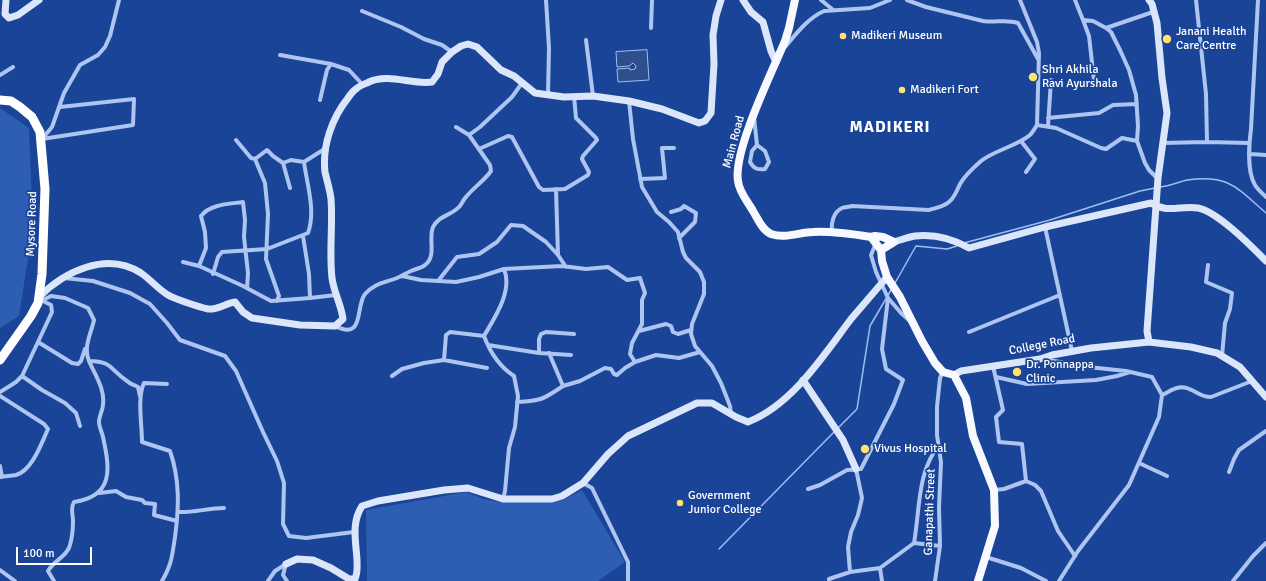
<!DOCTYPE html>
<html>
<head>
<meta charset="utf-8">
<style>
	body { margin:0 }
	#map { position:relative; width:1266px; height:581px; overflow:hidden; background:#1a4497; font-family:Signika,sans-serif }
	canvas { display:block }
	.scale { position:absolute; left:16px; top:547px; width:76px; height:18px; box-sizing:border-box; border:2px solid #fff; border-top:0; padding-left:5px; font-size:12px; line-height:14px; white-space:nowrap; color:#fff; -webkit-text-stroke:3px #1a4497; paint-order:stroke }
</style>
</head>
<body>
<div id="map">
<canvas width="1266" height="581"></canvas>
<div class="scale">100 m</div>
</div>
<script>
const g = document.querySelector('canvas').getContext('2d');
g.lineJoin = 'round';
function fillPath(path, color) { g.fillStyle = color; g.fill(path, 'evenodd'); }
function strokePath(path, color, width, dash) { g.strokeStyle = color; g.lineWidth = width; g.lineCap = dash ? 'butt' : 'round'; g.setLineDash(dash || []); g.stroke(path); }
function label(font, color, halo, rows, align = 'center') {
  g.font = font + ' Signika,sans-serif'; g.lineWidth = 3.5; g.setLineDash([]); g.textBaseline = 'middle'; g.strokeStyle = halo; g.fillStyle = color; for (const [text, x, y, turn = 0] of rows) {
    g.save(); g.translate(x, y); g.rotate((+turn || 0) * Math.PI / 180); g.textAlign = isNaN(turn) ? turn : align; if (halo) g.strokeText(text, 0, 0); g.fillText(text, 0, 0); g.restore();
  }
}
const green = new Path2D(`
	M0 108 29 128 33 227 19 316 0 328Z
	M582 490 625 562 598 581H367L366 510 466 492 483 499 500 502 563 500Z`);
const water = new Path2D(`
	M647 50 649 80 618 82 617 69 630 68V70L635 69 636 66 633 63 629 66 617 67 616 52Z`);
const stream = new Path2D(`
	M1160 187C1170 186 1178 182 1187 180 1229 174 1237 188 1266 213
	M964 243 1050 220 1140 191 1155 188
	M895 283 916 246 947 249 957 246
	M838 428 857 409 870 326 891 290
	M719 549 834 432`);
const street = new Path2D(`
	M546 0 549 48 548 94
	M821 0 832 9
	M907 0 926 7 983 21C995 23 1006 19 1018 23L1038 59
	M1075 0 1083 20 1093 21 1106 28 1111 32 1120 50 1129 70 1136 95 1138 126 1137 141 1145 163 1149 170 1157 178
	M1196 0 1206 94 1207 142
	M1258 0 1251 129C1249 144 1247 172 1255 185 1258 190 1263 194 1266 197
	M362 11 401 27 424 39 442 45 452 52
	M1083 20 1089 36 1094 80
	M651 28 652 0
	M1106 28 1153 12
	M586 40 593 96
	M785 47C796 34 808 18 824 11L870 8 890 0
	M280 55 331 64 349 70 363 85
	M0 75 13 67
	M320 100 327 70 331 64
	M629 101 633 139 642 187 657 212 669 222 678 232 683 252 686 258 700 272 704 282V294L692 324 691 334 695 346 712 366 721 383 730 406 731 414
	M754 117 757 145 765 151 769 162 765 169C758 170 754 169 750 162L752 151 757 145
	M1048 118 1099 113 1113 105 1137 104
	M1037 125 1056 128 1101 148 1106 149 1122 138 1137 141
	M1048 126 1051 80
	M469 135 480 127 512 97 522 83
	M42 139 133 125 134 99 60 107
	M42 139 52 127 64 93 80 65 98 55 105 47 110 36 119 0
	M236 140 251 158 255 159 265 183 268 214 266 259 279 296 277 301
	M1021 141 1035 159 1026 172
	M1162 143 1207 142 1249 143
	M479 149 508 136 512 137 539 187 543 190 565 189 588 175 589 172 582 159 583 156 597 140 596 138 576 118 574 96
	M1250 154 1266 155
	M255 159 267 150 273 156 283 163 290 188
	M283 163 291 160 304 162
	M640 179 665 178 662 148H674
	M556 189 558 255
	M671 212 681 209 684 206 696 213 695 222 679 238
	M1045 227 1072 351
	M832 232C831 224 833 212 842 208 844 207 849 207 852 206L929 210C936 208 943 207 949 202 955 197 957 190 960 184 965 175 973 168 981 161 995 150 1017 146 1030 135 1033 132 1035 128 1037 125L1039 53 1037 42 1020 0
	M303 236 309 274 310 298
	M876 243 871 255 876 272 888 298
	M183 262 199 266 243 286 271 301 310 298 336 295
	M1208 265 1206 282 1232 293 1230 309 1225 323 1222 356
	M199 266 206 248 205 232 201 216C210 204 229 204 243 202L245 220 244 237 248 273 247 288
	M504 269 562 266 586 269 608 267 627 280 640 278 645 293 642 300V324L632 343 630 354 635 362
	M213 274 218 257 222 252 267 249 308 233C316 211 307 185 304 162L326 148
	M402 276 421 280 456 282 479 277 504 269C513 291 495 317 484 336 490 352 500 367 514 376L518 396 515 427 509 448 505 491 503 499
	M64 278 93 281 130 293 150 304 167 323 180 340 225 356 236 371 263 432 277 461 284 483 283 524 289 536 306 538 354 532
	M438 281 457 257 479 254 497 242 511 225 523 226 546 242 558 255 566 267
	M41 300 51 305 52 312 38 342 72 363 78 364 81 361 85 349
	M39 302 51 296 65 298 88 308 94 320C91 334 83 347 89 361 113 361 110 370 127 381 130 384 134 385 138 387L140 396
	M335 326C365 341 355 307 365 294 375 283 384 283 397 278 402 276 406 273 411 271 415 269 422 268 425 265 437 256 428 239 433 227 438 216 452 215 459 207 462 204 463 200 466 197 474 187 484 181 491 171L490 165 469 135 456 127
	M639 331 666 324 671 326 673 332 678 334 691 330
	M969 332 1060 295
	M488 345 539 353 571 355
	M539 353V339L541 334 546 332 574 334
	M549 353 563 386 580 381 605 368 611 369 614 374 617 375 625 368 635 362 656 355 679 358 700 352
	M1043 359 1088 367 1126 371 1152 377 1162 395 1159 417 1129 485 1078 551 1059 581
	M444 360 446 335 450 332 484 336
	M993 366 1003 410 996 417 999 442 1022 444 1026 481 1035 485 1041 491 1058 531 1075 556
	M22 376 42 390 65 403 76 413 80 426
	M392 376 402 369 424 363 444 360 487 368
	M996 377 1027 384 1096 380 1117 376 1130 372
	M0 392 16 382 22 376 38 342
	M1162 395C1167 393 1172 389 1177 388 1190 384 1199 398 1211 397L1252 381
	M0 396 44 424 48 429C42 442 32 471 16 475 11 476 5 476 0 477
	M517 402C541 401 544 399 563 386
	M1139 463 1167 476
	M0 466 2 477
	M1229 472 1234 459 1239 450 1266 431
	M583 483 592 488 628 562V581
	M808 489 820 485 847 470 861 469 894 404 903 380 886 369 882 349 888 298 901 313 910 321
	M994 490 1004 489 1026 481
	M99 493 116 491 126 497 142 500 145 503 155 504 154 515 177 521
	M178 512C193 513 208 508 224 508
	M914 543 940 546
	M986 557 1021 568 1046 581
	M286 564 283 575 287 581
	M0 570 15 581
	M850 572 848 547 851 532 858 515 862 498 856 469
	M54 581 48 571C54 560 67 557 70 545 72 538 73 528 73 521 73 514 70 508 74 502 114 496 110 469 103 437 102 432 99 427 99 422 99 416 103 410 103 404 105 389 95 375 89 361
	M162 581C172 564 172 556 175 537 179 507 180 480 170 451L142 442C142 425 137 397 144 383L167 384
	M268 581 275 571 286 564
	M829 581V579L850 572 880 568
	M882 581 880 568 914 543C920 510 917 472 939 445
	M935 581 940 546 939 507 941 462 937 435V407L940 378 943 372
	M1233 581 1253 556 1266 543`);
const secondary = new Path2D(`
	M6 0 5 14 9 18 18 15 39 0
	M743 0 751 12 763 22 771 51 776 62
	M1149 0 1152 4 1157 23 1162 78 1167 113 1158 178 1147 331 1149 342
	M894 242C901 240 908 237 915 236 934 234 953 239 969 248L1045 227 1151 203C1169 214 1180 205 1198 208 1218 212 1251 246 1266 261
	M39 297C65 271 107 251 141 273 151 280 158 289 168 295 175 299 199 307 208 309 218 310 226 303 235 302L243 312 252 318 300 325 335 326 343 319C341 304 334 293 332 278 329 252 333 225 331 199 330 190 327 181 325 172 322 146 332 118 348 98 350 95 353 91 356 89 359 86 365 84 369 82 389 73 412 85 432 82L438 74 442 62 452 52 461 46 468 44 477 47 501 70 514 76 535 93 564 97 593 96 629 101 662 109 699 123 705 121 711 113 714 64 713 35 716 16 721 0
	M954 375 961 371 1040 359 1052 355 1091 348 1149 342 1191 347 1217 353 1240 367 1266 397
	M803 380 843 440 856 469
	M286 564 297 559 313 560 331 568 349 579H355C358 572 357 567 357 560 356 542 351 523 362 506L378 501 444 490 468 488 503 499H552L562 496 583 483 608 454 628 436 697 403H712L736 417 748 422C792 405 823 356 851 319 863 305 875 291 887 277`);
const primary = new Path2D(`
	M795 0 789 28 785 41C772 72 733 151 738 181 739 192 748 202 753 211 758 219 762 230 771 234 785 239 800 232 813 232 833 231 852 234 871 237
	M875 236 883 237 894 242 881 250 871 237Z
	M881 250 882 261 887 277 900 297 922 341 935 363 943 372 954 375 966 398 973 436 994 490 995 526 978 581`);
const highway = new Path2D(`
	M0 100 11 101 20 107 32 117 40 132 45 189 42 274 38 303 31 316 0 360`);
const markers = [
	[843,36,4,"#ffe36d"],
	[1167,39,5,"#ffe36d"],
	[1033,77,5,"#ffe36d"],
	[902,90,4,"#ffe36d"],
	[1017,372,5,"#ffe36d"],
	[865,449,5,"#ffe36d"],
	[680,503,4,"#ffe36d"]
];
const poiNames = [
	["Janani Health",1176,32],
	["Care Centre",1176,46],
	["Madikeri Museum",851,36],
	["Shri Akhila",1042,70],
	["Ravi Ayurshala",1042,84],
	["Madikeri Fort",910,90],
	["Dr. Ponnappa",1026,365],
	["Clinic",1026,379],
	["Vivus Hospital",874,449],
	["Government",688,496],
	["Junior College",688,510]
];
const streetNames = [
	["Main Road",734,142,-75],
	["Mysore Road",32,224,-88],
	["College Road",1042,345,-11],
	["Ganapathi Street",930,512,-88]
];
const districtNames = [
	["MADIKERI",890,128]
];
fillPath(green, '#2e5db4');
fillPath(water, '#2f4e8c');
strokePath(water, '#a0bef2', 1);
strokePath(stream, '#a0bef2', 1.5);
strokePath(street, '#adc5f0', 4);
strokePath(secondary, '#dbe6fb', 7);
strokePath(primary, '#f7f9ff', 8);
strokePath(highway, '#fff', 9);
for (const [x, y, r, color] of markers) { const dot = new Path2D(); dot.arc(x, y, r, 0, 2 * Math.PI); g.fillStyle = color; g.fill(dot); strokePath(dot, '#1a4497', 1.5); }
label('12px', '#fff', '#1a4497', poiNames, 'left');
label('12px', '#fff', '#1a4497', streetNames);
g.letterSpacing = '1px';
label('bold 16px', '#fff', '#1a4497', districtNames);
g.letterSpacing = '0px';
</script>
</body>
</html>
